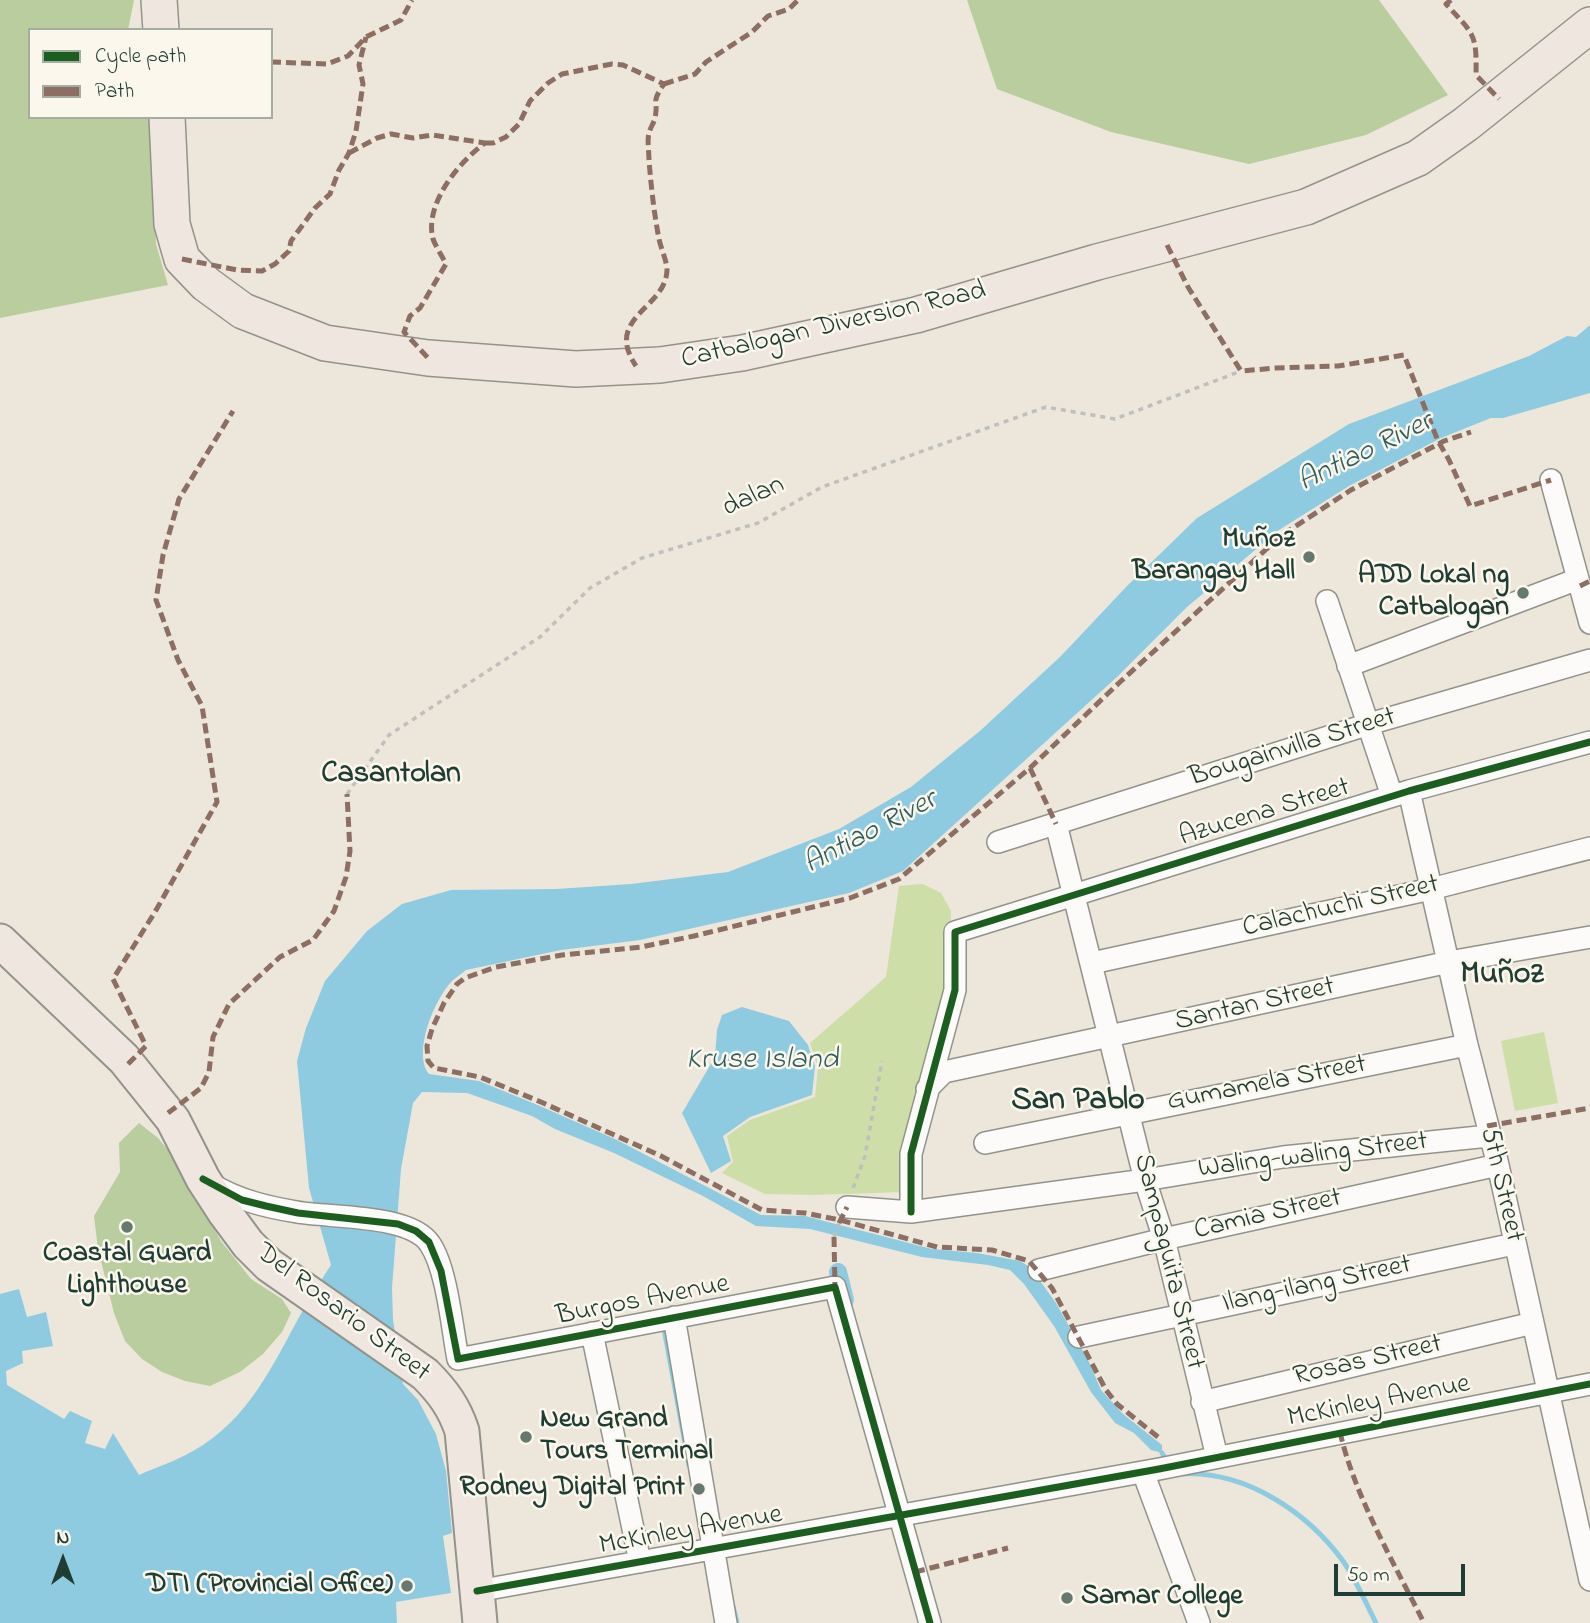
<!DOCTYPE html>
<html>
<head>
<meta charset="utf-8">
<style>
	body { margin:0 }
	#map { position:relative; width:1590px; height:1623px; overflow:hidden; background:#ede6da; font-family:"Indie Flower",sans-serif }
	canvas { display:block }
	.legend { position:absolute; left:28px; top:28px; width:245px; height:91px; box-sizing:border-box; background:#fbf7ec; border:2px solid #a3ada2; margin:0; padding:9px 12px; list-style:none; font-size:21px; color:#1f3d34 }
	.legend li { display:flex; align-items:center; gap:14px; height:35px }
	.legend b { width:35px; border:2px solid #a3ada2 }
	.north { position:absolute; left:28px; top:1525px; width:70px; height:70px; -webkit-text-stroke:5px #fbf7ec; paint-order:stroke; rotate:0deg; font-size:19px; font-weight:700; line-height:28px; text-align:center; color:#1f3d34 }
	.north::after { content:''; display:block; margin:auto; width:24px; height:32px; background:#1f3d34; clip-path:polygon(50% 0,100% 100%,50% 72%,0 100%) }
	.scale { position:absolute; left:1334px; top:1564px; width:131px; height:32px; box-sizing:border-box; border:4px solid #1f3d34; border-top:0; padding-left:9px; font-size:21px; line-height:24px; white-space:nowrap; color:#1f3d34; -webkit-text-stroke:5px #fbf7ec; paint-order:stroke }
</style>
</head>
<body>
<div id="map">
<canvas width="1590" height="1623"></canvas>
<ul class="legend">
<li><b style="height:9px;background:#1b5e20"></b>Cycle path</li>
<li><b style="height:9px;background:#8d6e63"></b>Path</li>
</ul>
<div class="north">N</div>
<div class="scale">50 m</div>
</div>
<script>
const g = document.querySelector('canvas').getContext('2d');
g.lineJoin = 'round';
function fillPath(path, color) { g.fillStyle = color; g.fill(path, 'evenodd'); }
function strokePath(path, color, width, dash) { g.strokeStyle = color; g.lineWidth = width; g.lineCap = dash ? 'butt' : 'round'; g.setLineDash(dash || []); g.stroke(path); }
function label(font, color, halo, rows, align = 'center') {
  g.font = font + ' "Indie Flower",sans-serif'; g.lineWidth = 5; g.setLineDash([]); g.textBaseline = 'middle'; g.strokeStyle = halo; g.fillStyle = color; for (const [text, x, y, turn = 0] of rows) {
    g.save(); g.translate(x, y); g.rotate((+turn || 0) * Math.PI / 180); g.textAlign = isNaN(turn) ? turn : align; if (halo) g.strokeText(text, 0, 0); g.fillText(text, 0, 0); g.restore();
  }
}
const green = new Path2D(`
	M923 884 941 893 951 911 950 989 905 1192 811 1195 765 1194 722 1173 733 1162 727 1136 750 1120 815 1097 818 1067 810 1043 886 977 899 886Z
	M1544 1032 1558 1103 1515 1111 1501 1041Z`);
const forest = new Path2D(`
	M0 0H134L128 30H30V117H152L156 244 168 285 0 318Z
	M967 0H1379L1448 95 1366 135 1249 164 1111 132 997 89Z
	M139 1123 158 1138 172 1155 221 1241 251 1279 282 1299 291 1313 282 1332 263 1354 240 1372 210 1386 185 1381 162 1372 142 1359 125 1341 114 1313 98 1249 94 1216 120 1172 119 1143Z`);
const water = new Path2D(`
	M1590 325V393L1503 418H1491L1441 438 1349 486 1279 530 1187 607 1118 676 903 871 849 893 640 940 561 950 466 970C462 974 456 977 452 981 435 999 412 1052 429 1074L479 1081 540 1106 617 1140 761 1215 805 1216 932 1249 977 1253 1020 1261 1030 1267 1056 1303 1089 1362 1101 1390 1123 1414 1162 1445V1453L1151 1450 1134 1433 1115 1423 1091 1392 1054 1326 1024 1284 1010 1270 988 1265 922 1257 810 1229 756 1226 703 1196 614 1153 555 1129 532 1116 467 1093 422 1092 413 1103 401 1169 392 1288 393 1320 403 1384 418 1400 436 1434 446 1471 452 1533 443 1536 451 1593 396 1602 397 1623H0V1294L19 1289 27 1317 46 1312 53 1346 22 1351 23 1363 6 1371 7 1385 64 1419 70 1411 92 1421 85 1443 105 1449 113 1433 139 1475C157 1467 176 1461 193 1451 249 1420 273 1364 303 1310 312 1295 321 1280 331 1265L309 1188 297 1061 306 1028 325 981 367 931 402 904 451 890 556 889 631 884 728 872 839 829 911 787 981 730 1061 656 1127 586 1197 518 1349 424 1529 356 1567 336 1576 337Z
	M742 1007 789 1021 808 1045 815 1066 812 1095 750 1117 723 1136 731 1161 711 1173 682 1113 715 1057 717 1030 722 1015Z`);
const stream = new Path2D(`
	M663 1323 689 1465
	M1162 1453 1168 1463
	M1183 1474C1246 1471 1307 1512 1343 1561 1356 1580 1366 1603 1376 1623
	M733 1606 737 1623`);
const canal = new Path2D(`
	M838 1272 845 1300`);
const path = new Path2D(`
	M347 794 389 735 540 637 590 588 642 558 758 523 822 487 1046 407 1115 419 1241 371
	M853 1188 865 1156 882 1061
	M834 1237 839 1223`);
const minor = new Path2D(`
	M1551 480 1590 623
	M1327 601 1392 796
	M1348 666 1578 579
	M1409 791 1467 1045 1498 1165 1590 1580
	M1056 824 1145 1180 1164 1239 1217 1457
	M998 842 1369 724 1590 660
	M1092 963 1431 889 1590 848
	M927 1089 944 1072 1449 962 1590 937
	M985 1143 1467 1045
	M211 1184C238 1200 266 1207 297 1212 331 1218 411 1214 430 1244 447 1269 452 1328 458 1359L835 1287 930 1623
	M847 1207 911 1212 1145 1180 1283 1157 1489 1136
	M911 1212V1154L955 990V932L1409 791 1590 742
	M1039 1270 1164 1239 1498 1165
	M674 1317 726 1623
	M592 1333 640 1562
	M1079 1337 1514 1244
	M1202 1402 1533 1323
	M1143 1472 1199 1623
	M477 1591 1159 1469 1590 1384`);
const primary = new Path2D(`
	M0 941 124 1059 173 1120 203 1179 225 1213 248 1244 269 1265 425 1374C443 1392 454 1407 462 1431L480 1623`);
const trunk = new Path2D(`
	M159 0 161 30
	M167 117 172 224 182 259 206 284 243 311 325 343 428 358 576 369 660 365 742 353 916 315 1097 262 1306 207 1418 158 1466 124 1590 25`);
const quiet = new Path2D(`
	M1451 0 1446 4C1473 34 1477 32 1476 75L1499 99
	M271 62 327 64 348 56 366 37 401 20 412 0
	M664 84 695 74 706 62 752 32 768 16 789 9 798 0
	M485 143H493L506 137 519 124 530 101 548 83 562 74 612 64 623 65 664 84C650 104 659 99 655 118 654 123 650 128 649 133 647 141 649 151 649 160 651 186 654 213 659 239 661 249 667 261 667 270 666 309 603 317 636 366
	M349 153 377 138 391 134 413 138 432 135 485 143C459 162 424 204 433 239 436 247 442 256 446 264L420 308 410 316 404 332 428 358
	M1167 245 1188 287 1241 371 1276 368 1338 366 1404 355 1438 441 1449 460 1470 506 1551 480
	M182 259 237 270 262 271 275 264 289 251 291 241 315 208 330 194 339 170 349 153 356 131 363 84 359 65 366 37
	M1580 586 1590 581
	M1030 768 1056 824
	M128 1064 146 1046 113 979 155 912 217 802 202 706 178 660 156 600 163 555 179 499 233 411
	M168 1113 201 1088 209 1072 213 1037 229 1004 280 957 313 940 334 911 346 877 350 851 347 794
	M1487 1126 1590 1108
	M839 1223 847 1207
	M834 1237 835 1287
	M1340 1432C1354 1495 1395 1565 1424 1623
	M1158 1437 1117 1404 1106 1390 1052 1288 1029 1261 992 1250 937 1247 840 1220 805 1213 762 1210 661 1156 541 1102 480 1077 434 1068 428 1061 427 1046 432 1029 444 1003 457 984 465 978 496 967 562 955 641 947 694 936 850 898 899 879 1030 768 1120 682 1282 535 1351 490 1444 441 1471 432
	M915 1572 1008 1548`);
const cycleway = new Path2D(`
	M203 1179 242 1200 266 1206 298 1213 398 1224 416 1231 429 1242 441 1271 458 1359 835 1287 930 1623
	M911 1212V1154L955 990V932L1409 791 1590 742
	M477 1591 1159 1469 1590 1384`);
const markers = [
	[1309,557,7,"#67786e"],
	[1523,593,7,"#67786e"],
	[127,1227,7,"#67786e"],
	[526,1437,7,"#67786e"],
	[699,1489,7,"#67786e"],
	[407,1586,7,"#67786e"],
	[1067,1598,7,"#67786e"]
];
const streetNames = [
	["Catbalogan Diversion Road",834,327,-13],
	["dalan",754,498,-24],
	["Bougainvilla Street",1293,749,-17],
	["Azucena Street",1265,814,-17],
	["Calachuchi Street",1341,908,-13],
	["Santan Street",1255,1006,-13],
	["Gumamela Street",1267,1085,-11],
	["Waling-waling Street",1313,1157,-7],
	["5th Street",1500,1185,77],
	["Camia Street",1268,1216,-13],
	["Sampaguita Street",1167,1262,76],
	["Ilang-ilang Street",1317,1286,-12],
	["Burgos Avenue",643,1302,-11],
	["Del Rosario Street",342,1314,37],
	["Rosas Street",1368,1362,-13],
	["McKinley Avenue",1379,1403,-11],
	["McKinley Avenue",691,1532,-10]
];
const poiNames = [
	["Muñoz",1295,541],
	["Barangay Hall",1295,573],
	["ADD Lokal ng",1509,577],
	["Catbalogan",1509,609],
	["Coastal Guard",127,1255,"center"],
	["Lighthouse",127,1287,"center"],
	["New Grand",540,1421,"left"],
	["Tours Terminal",540,1453,"left"],
	["Rodney Digital Print",685,1489],
	["DTI (Provincial Office)",393,1586],
	["Samar College",1081,1598,"left"]
];
const waterNames = [
	["Antiao River",1366,454,-26],
	["Antiao River",871,834,-28],
	["Kruse Island",762,1062]
];
const neighbourhoodNames = [
	["Casantolan",391,776]
];
const quarterNames = [
	["Muñoz",1502,977],
	["San Pablo",1078,1103]
];
fillPath(green, '#cddea8');
fillPath(forest, '#b9cd9f');
fillPath(water, '#8ecbe1');
strokePath(stream, '#8ecbe1', 5);
strokePath(canal, '#8ecbe1', 18);
strokePath(minor, '#92938b', 24);
strokePath(primary, '#92938b', 37);
strokePath(trunk, '#92938b', 38);
strokePath(path, '#bdc0bc', 3.5, [5, 5]);
strokePath(minor, '#fcfbf9', 21);
strokePath(primary, '#efe6df', 33);
strokePath(trunk, '#efe6df', 35);
strokePath(quiet, '#8d6e63', 5, [10, 5]);
strokePath(cycleway, '#1b5e20', 7);
for (const [x, y, r, color] of markers) { const dot = new Path2D(); dot.arc(x, y, r, 0, 2 * Math.PI); g.fillStyle = color; g.fill(dot); strokePath(dot, '#fbf7ec', 2.5); }
label('28px', '#1f3d34', '#fbf7ec', streetNames);
label('bold 28px', '#1f3d34', '#fbf7ec', poiNames, 'right');
label('italic 30px', '#315e60', '#fbf7ec', waterNames);
label('bold 30px', '#1f3d34', '#fbf7ec', neighbourhoodNames);
label('bold 32px', '#1f3d34', '#fbf7ec', quarterNames);
</script>
</body>
</html>
